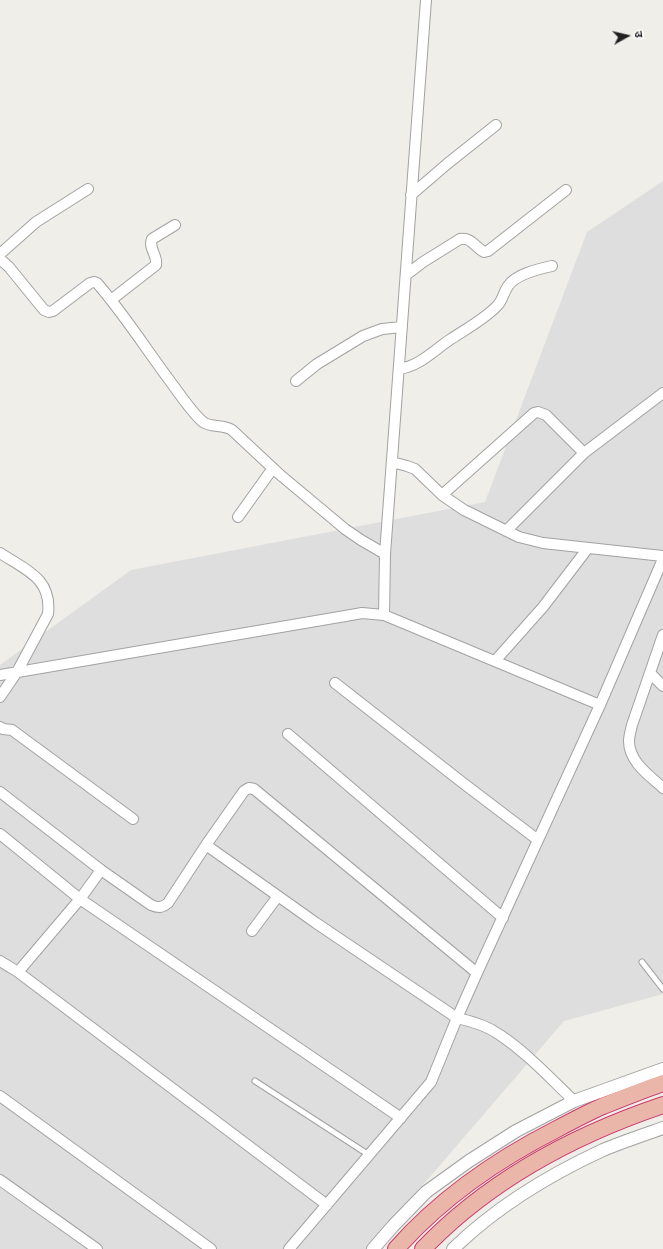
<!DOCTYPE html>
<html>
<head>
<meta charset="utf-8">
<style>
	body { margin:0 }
	#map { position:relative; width:663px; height:1249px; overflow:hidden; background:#f0eee9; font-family:"Noto Sans","Noto Sans Devanagari",sans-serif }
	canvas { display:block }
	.north { position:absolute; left:607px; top:16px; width:40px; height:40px; -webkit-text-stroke:3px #fff; paint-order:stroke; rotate:82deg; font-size:11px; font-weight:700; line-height:16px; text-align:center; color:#212121 }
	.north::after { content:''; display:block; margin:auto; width:14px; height:18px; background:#212121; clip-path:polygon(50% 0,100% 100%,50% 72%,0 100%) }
</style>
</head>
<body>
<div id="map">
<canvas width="663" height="1249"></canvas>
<div class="north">उ</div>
</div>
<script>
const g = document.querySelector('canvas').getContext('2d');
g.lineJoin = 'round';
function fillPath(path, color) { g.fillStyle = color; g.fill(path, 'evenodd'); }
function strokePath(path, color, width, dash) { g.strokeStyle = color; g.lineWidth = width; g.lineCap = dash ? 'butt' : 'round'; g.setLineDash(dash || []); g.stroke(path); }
const residential = new Path2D(`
	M663 181V994L564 1021 368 1249H0V665L131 570 485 502 587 232Z`);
const service = new Path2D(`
	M642 962 663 989
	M255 1081 369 1155`);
const minor = new Path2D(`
	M411 195 447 164 496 125
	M0 254 36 222 88 189
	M0 259 9 267 44 310 49 312 53 311 90 283 94 282 97 283C124 314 146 349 170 381 178 392 193 414 203 422 211 428 223 424 232 430L278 473 345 529 361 540 385 554
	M406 275 423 262 460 239C471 237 475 247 484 252L488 251 566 190
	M111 300 156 265C158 256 148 248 152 239L175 225
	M399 369C420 366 434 350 451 339 466 329 483 320 496 307 503 301 503 293 508 286 516 274 538 269 552 266
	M296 381 317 364 363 336 382 329 402 327
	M392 462 407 466 415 469 442 495 464 510 519 537 543 543 663 556
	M442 495 534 413 538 412 546 415 584 453
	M238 517 273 468
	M506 531 584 453 663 393
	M0 553C26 570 52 578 48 614L17 672 0 697
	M384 615 385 554 426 0
	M663 635 632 725C631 730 629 736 629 741 629 762 649 775 663 788
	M495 661 543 607 588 548
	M650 673 663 686
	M0 675 351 615 362 613 384 615 600 705 663 559
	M335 683 463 783 538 840
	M0 727 3 729 12 730 133 819
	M288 734 503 918
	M0 792 101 870 151 905C158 908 162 908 168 903L206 845 244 791 249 788 254 789 477 973
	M0 834 80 899 401 1118
	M206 845 316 923 457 1018C471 1021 489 1027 500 1035 527 1053 551 1079 574 1101
	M252 931 278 896
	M0 961 18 972 327 1205
	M18 972 80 899 101 870
	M0 1096 211 1249
	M0 1180 97 1249
	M289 1249 431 1082 457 1018 477 973 600 705`);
const tertiary = new Path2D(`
	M373 1249 393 1226 426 1192 469 1161 516 1131 574 1101 663 1069
	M453 1249C496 1207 549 1175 603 1150 622 1142 643 1135 663 1128`);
const trunk = new Path2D(`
	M396 1249C441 1198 496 1160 557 1129 572 1121 587 1113 603 1106 623 1098 643 1090 663 1083
	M423 1249C489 1180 574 1135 663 1105`);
fillPath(residential, '#dfdede');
strokePath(service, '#a2a2a2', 7);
strokePath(minor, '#a2a2a2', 12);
strokePath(tertiary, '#a2a2a2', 14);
strokePath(trunk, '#cb396d', 18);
strokePath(service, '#fff', 5);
strokePath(minor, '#fff', 10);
strokePath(tertiary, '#fff', 12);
strokePath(trunk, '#eab6a9', 16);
</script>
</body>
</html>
